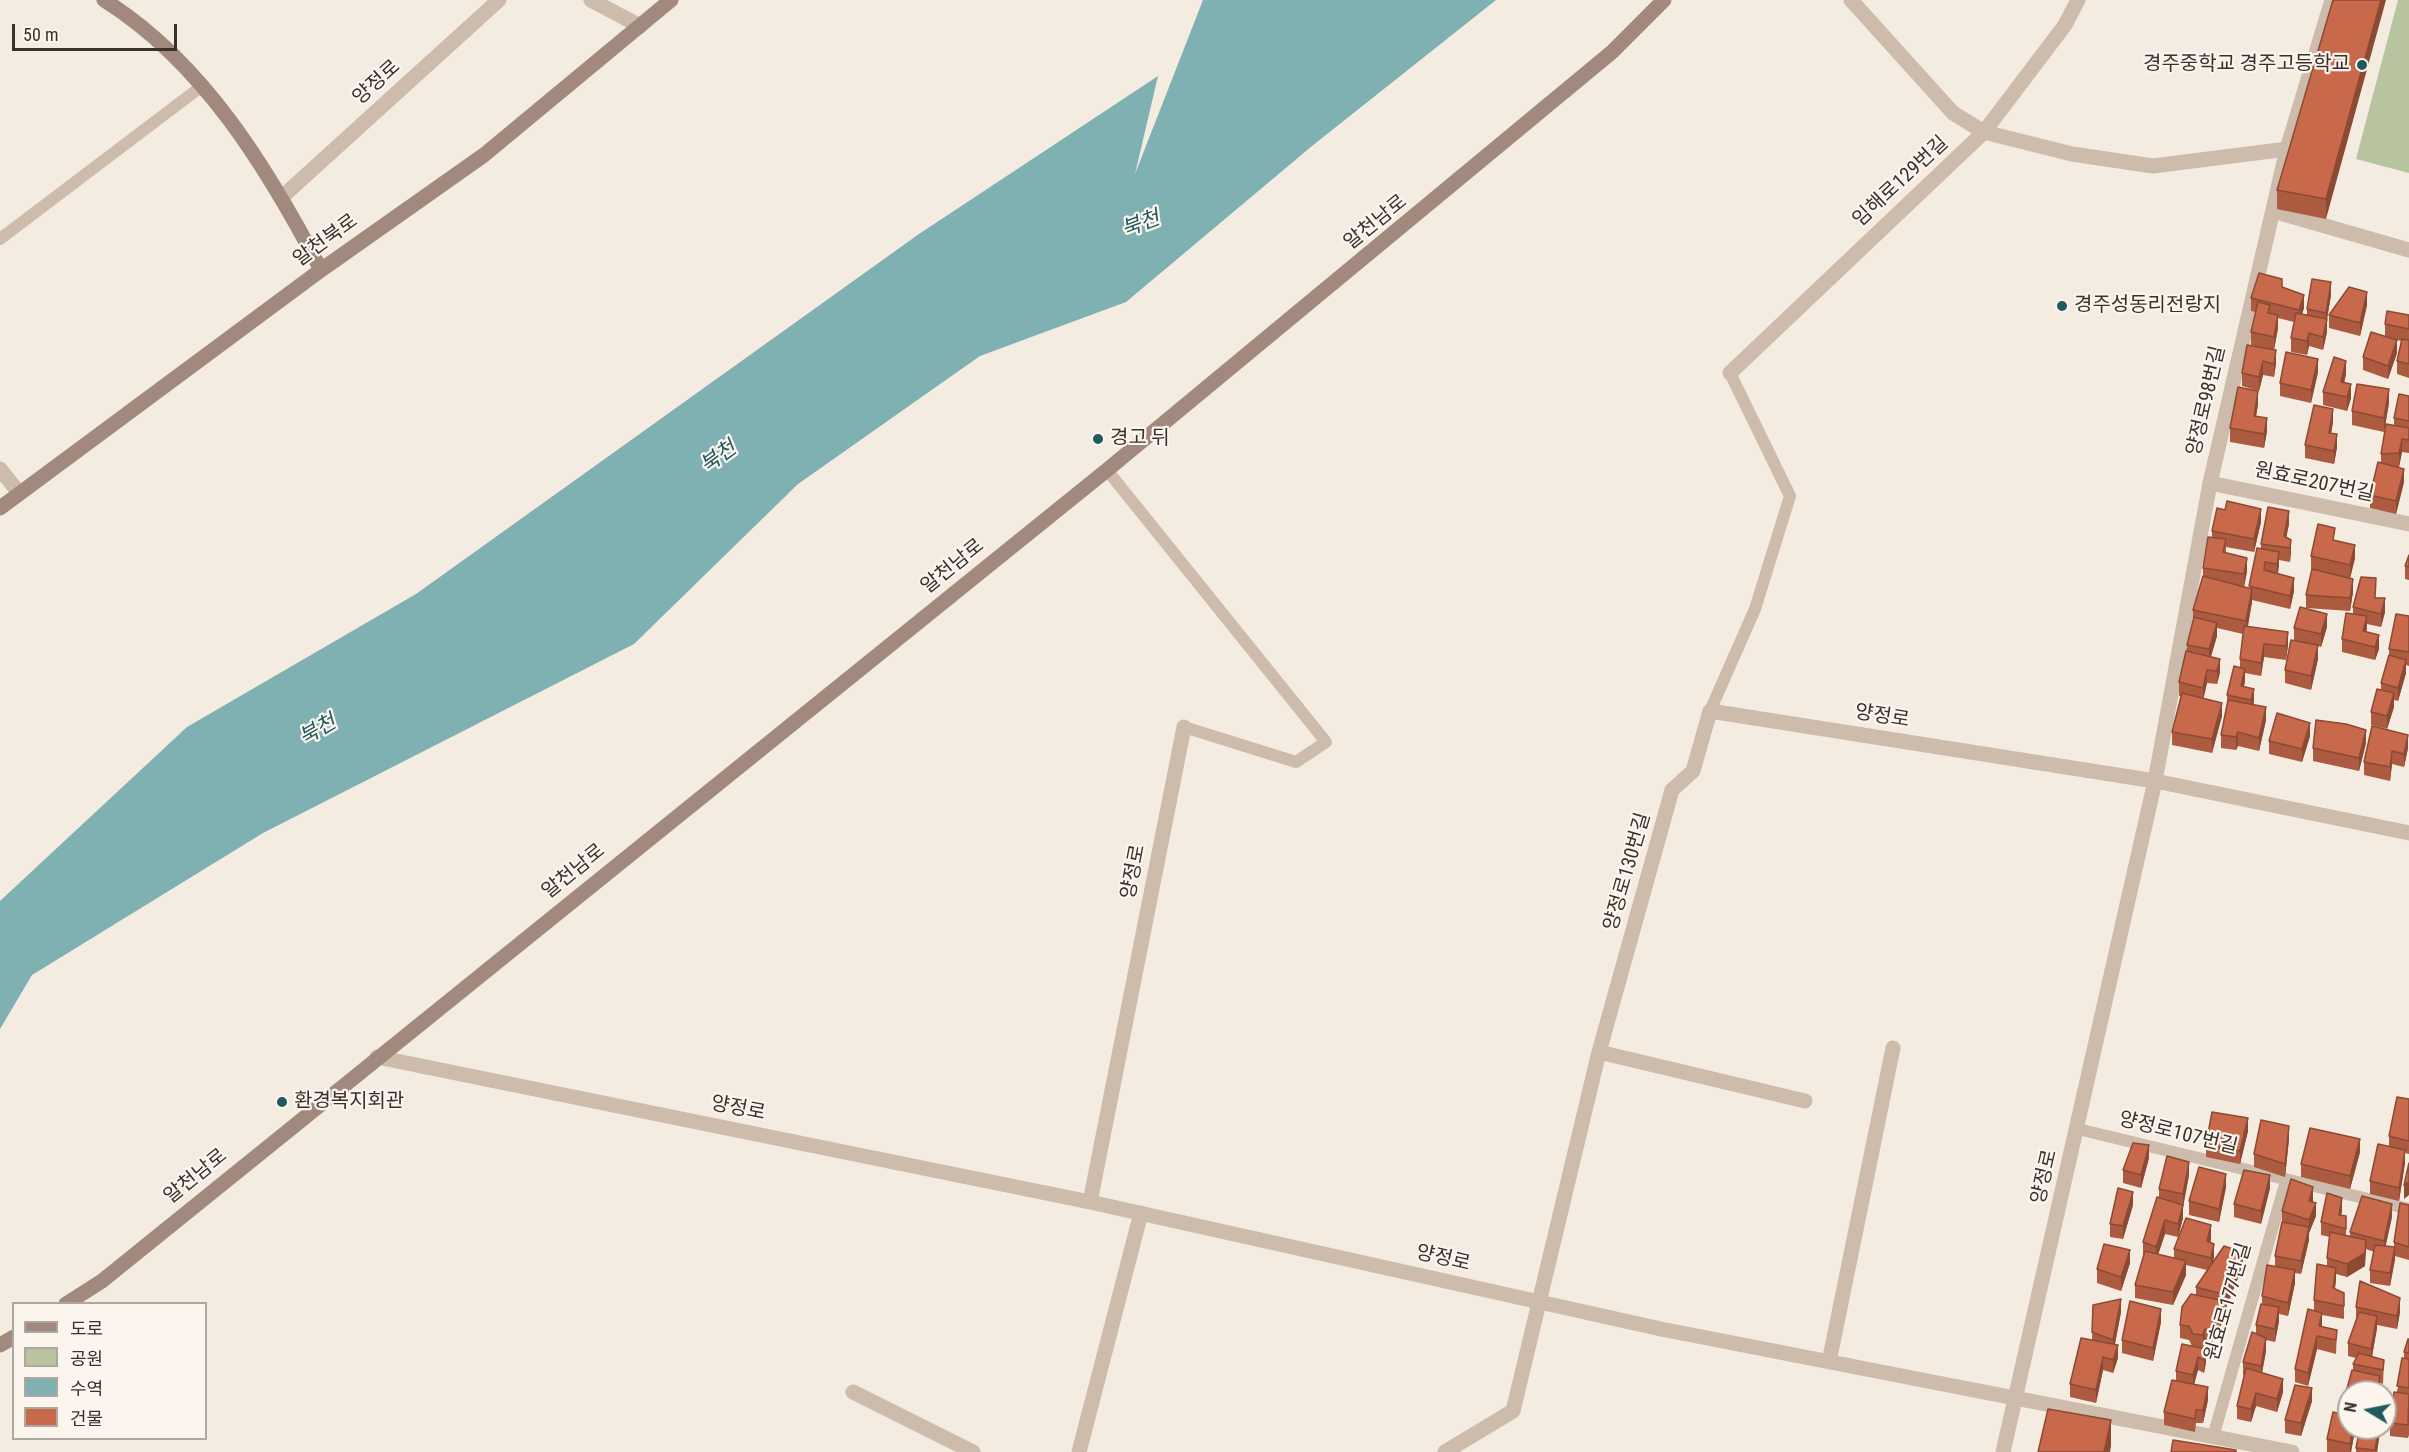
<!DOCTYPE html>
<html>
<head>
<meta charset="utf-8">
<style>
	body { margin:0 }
	#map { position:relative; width:2409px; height:1452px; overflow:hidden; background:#f4ebe1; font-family:"Roboto Condensed","Noto Sans KR",sans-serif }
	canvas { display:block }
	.legend { position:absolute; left:12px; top:1302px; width:195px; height:138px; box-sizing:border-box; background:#fbf5ee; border:2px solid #aea6a0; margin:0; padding:8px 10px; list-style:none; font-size:18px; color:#3b302b }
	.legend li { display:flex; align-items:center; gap:12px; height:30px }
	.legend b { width:30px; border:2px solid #aea6a0 }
	.north { position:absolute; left:2337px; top:1380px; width:60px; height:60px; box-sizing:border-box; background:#fbf5ee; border:2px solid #aea6a0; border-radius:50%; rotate:280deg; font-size:16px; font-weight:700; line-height:24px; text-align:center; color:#3b302b }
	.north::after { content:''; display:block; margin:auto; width:21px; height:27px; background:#1f5a5e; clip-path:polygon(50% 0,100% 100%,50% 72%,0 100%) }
	.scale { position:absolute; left:12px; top:24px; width:165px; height:27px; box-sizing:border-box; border:3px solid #3b302b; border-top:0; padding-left:8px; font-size:18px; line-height:21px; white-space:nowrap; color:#3b302b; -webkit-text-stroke:4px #fbf5ee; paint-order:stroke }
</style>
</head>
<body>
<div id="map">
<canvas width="2409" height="1452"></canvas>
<ul class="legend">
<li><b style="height:8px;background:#a18a7d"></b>도로</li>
<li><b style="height:16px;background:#b8c4a0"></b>공원</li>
<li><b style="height:16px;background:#7fb0b2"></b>수역</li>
<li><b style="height:16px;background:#c8694b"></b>건물</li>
</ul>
<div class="north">N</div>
<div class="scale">50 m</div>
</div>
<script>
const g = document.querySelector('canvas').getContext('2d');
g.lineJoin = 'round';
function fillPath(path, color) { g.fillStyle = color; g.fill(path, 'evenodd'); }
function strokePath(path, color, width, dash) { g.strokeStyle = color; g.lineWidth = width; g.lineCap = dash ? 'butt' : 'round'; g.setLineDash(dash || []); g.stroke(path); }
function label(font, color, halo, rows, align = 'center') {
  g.font = font + ' "Roboto Condensed","Noto Sans KR",sans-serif'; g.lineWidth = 4.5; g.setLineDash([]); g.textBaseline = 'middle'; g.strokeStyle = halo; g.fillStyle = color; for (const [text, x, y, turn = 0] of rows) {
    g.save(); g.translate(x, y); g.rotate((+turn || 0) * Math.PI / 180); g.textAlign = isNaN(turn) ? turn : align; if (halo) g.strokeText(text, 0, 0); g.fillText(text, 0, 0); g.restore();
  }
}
const green = new Path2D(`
	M2398 0H2409V173L2356 159Z`);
const water = new Path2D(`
	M1203 0H1496L1312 146 1126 302 980 356 798 484 634 644 263 833 32 975 0 1029V901L187 727 416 594 919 234 1158 76 1135 174Z`);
const lane = new Path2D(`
	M0 239 202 86
	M1107 470 1326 742 1296 762 1184 727
	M1710 711 1755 609 1790 496 1730 373
	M2078 1129 2409 1209
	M2213 1437 2286 1181`);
const street = new Path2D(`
	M591 0 640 26
	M1851 0 1953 113 1984 132 2072 154 2153 166 2287 149
	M282 197 499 0
	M2273 211 2409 250
	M1730 373 1984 132 2065 25 2078 0
	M0 469 19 493
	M2210 483 2409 524
	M1599 1052 1805 1101
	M377 1057 1090 1202 1661 1329 2292 1452
	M1090 1202 1184 727
	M1829 1362 1893 1048
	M853 1392 973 1452
	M1079 1452 1141 1213
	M1445 1452 1513 1411 1599 1052 1672 790 1693 771 1710 711 2155 781 2409 833
	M2003 1452 2155 781 2210 483 2287 149 2332 0`);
const secondary = new Path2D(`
	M104 0C203 62 268 169 321 270
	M0 508 321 270 484 155 671 0
	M66 1304 102 1281 1107 470 1612 52 1664 0
	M0 1345 14 1337`);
const wall = new Path2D(`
	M2333 0 2326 219 2277 209V190Z
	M2282 287 2304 308 2302 314 2307 315V309L2331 295 2327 319V332L2323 350 2309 346 2307 355 2291 352V338L2294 322 2278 318V328L2274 349 2276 363 2274 377 2263 375 2259 391 2242 386V373L2264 348 2251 345V332L2256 312 2251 311V298Z
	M2367 305 2360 336 2329 328V315Z
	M2409 315V378L2397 374V361L2401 341 2397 340V353L2388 379 2363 370V357L2385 336V324Z
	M2318 372 2311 403 2280 396V383Z
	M2346 374 2344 383 2351 398 2347 411 2323 405V392Z
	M2409 396V453L2402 452 2399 467H2396L2404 482 2396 514 2370 508V495L2381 463V454L2394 425V418Z
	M2389 403 2384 432 2352 425V411Z
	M2258 404 2256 416 2267 431 2264 448 2230 442V428Z
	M2333 422 2331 433 2337 447 2334 464 2305 458V445Z
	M2261 522 2254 552 2226 547V553L2247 571 2244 587 2249 589 2261 549V544L2289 524 2286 537 2291 540 2290 562 2279 560 2278 574 2294 591 2290 609 2252 600 2248 627 2288 645 2286 660 2264 657 2261 676 2245 673 2244 686 2254 702 2253 705 2266 720 2259 751 2238 746 2236 750 2221 748V735L2227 705V695L2240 667V659L2243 634 2217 628V636L2211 657 2220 672 2217 684 2207 683 2203 698 2222 716 2212 753 2172 745V732L2181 696H2179V682L2193 621V610L2203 576V568L2212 537V531Z
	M2409 555V580L2405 579V566Z
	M2311 556 2355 558 2350 578 2353 592 2350 611 2306 608V595L2312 570 2311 569Z
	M2375 598 2385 612 2381 627 2367 624 2366 632 2379 649 2375 660 2342 652V639L2353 614V607Z
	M2409 616V666L2406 665V673L2398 701 2394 700V707L2387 729 2371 725V712L2381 690V683L2389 655V649Z
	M2327 627 2321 647 2318 646V659L2311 690 2285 683V670L2294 640V628Z
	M2372 726 2408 748 2404 767 2392 764 2390 781 2364 775V762Z
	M2310 736 2302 762 2269 754V741Z
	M2366 743 2359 771 2313 761V748Z
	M2409 1099V1154L2405 1153V1163L2399 1201 2370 1194V1181L2389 1146V1136Z
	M2248 1131 2240 1164 2206 1157V1144Z
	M2289 1139 2285 1177 2254 1167V1154Z
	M2360 1152 2350 1189 2301 1177V1164Z
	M2149 1158 2141 1188 2123 1183V1170Z
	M2189 1175 2183 1207V1218L2178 1237 2165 1234 2158 1254 2174 1258V1249L2211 1239 2210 1242 2214 1257 2213 1261 2243 1265 2226 1308 2224 1307V1314L2220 1329H2214L2212 1344 2205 1342 2203 1348 2206 1362 2204 1373 2198 1370 2194 1384 2208 1400 2203 1423H2196L2195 1432 2164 1425V1412L2176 1381V1371L2192 1346 2189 1340 2180 1338V1325L2196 1295V1287L2207 1270 2186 1265V1275L2173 1305 2135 1298V1285L2144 1256 2143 1255V1242L2159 1197V1189Z
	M2226 1187 2219 1222 2189 1215V1201Z
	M2270 1188 2261 1224 2234 1217V1204Z
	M2313 1201 2316 1216 2309 1233V1240L2301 1274 2295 1273V1283L2288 1316 2279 1314V1321L2275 1342 2266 1340V1351L2262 1372 2283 1392 2277 1412 2256 1406 2251 1422 2237 1419V1406L2244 1375H2243V1362L2256 1334V1325L2262 1304V1296L2275 1267V1256L2282 1222V1211Z
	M2133 1205 2123 1239 2110 1237V1224Z
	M2409 1205V1260L2395 1256 2390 1286 2370 1283V1270L2374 1252 2366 1249 2365 1266 2347 1277 2336 1274 2335 1289 2344 1293V1319L2322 1315V1327L2337 1330 2336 1354 2317 1349 2308 1386 2295 1382V1369L2314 1310V1300L2327 1266V1258L2330 1237 2321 1235V1222L2342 1211 2341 1215 2346 1216V1235L2350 1236V1232L2392 1217 2385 1246 2394 1247V1242Z
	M2130 1263 2121 1291 2097 1283V1269Z
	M2093 1305 2121 1312 2115 1344 2118 1358 2113 1373 2103 1370 2096 1403 2070 1397V1384L2092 1340Z
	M2356 1307 2400 1312 2397 1329 2377 1325 2372 1357 2384 1360 2383 1384 2380 1383 2349 1392V1428H2355L2351 1452H2327V1439L2342 1414V1407L2353 1370V1364L2356 1358 2348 1356V1343L2356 1321Z
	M2161 1322 2153 1361 2122 1353V1340Z
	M2409 1339V1435L2408 1438 2390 1436V1423L2404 1359V1352Z
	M2312 1401 2301 1436 2285 1433V1420Z
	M2380 1428 2377 1452H2356V1448Z`);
const shadedWall = new Path2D(`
	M2381 0H2386L2326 219V199Z
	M2331 282V295L2327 319V332L2323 350V337L2326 325V313Z
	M2367 292V305L2360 336V323Z
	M2304 295V308L2299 323V310Z
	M2278 315V328L2274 350V337Z
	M2309 333V346L2307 355V341Z
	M2397 340V353L2388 379V366Z
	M2276 350V363L2274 377V364Z
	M2318 359V372L2311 403V390Z
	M2263 361V375L2259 391V377Z
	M2346 361V374L2341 396V382Z
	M2351 384V398L2347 411V397Z
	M2389 389V403L2384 432V418Z
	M2258 391V404L2254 429V416Z
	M2333 409V422L2329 446V433Z
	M2267 418V431L2264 448V434Z
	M2337 434V447L2334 464V451Z
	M2402 439V452L2399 467V453Z
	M2404 469V482L2396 514V501Z
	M2261 509V522L2254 552V539Z
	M2289 511V524L2284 549V536Z
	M2291 540V553L2290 562V548Z
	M2355 545V558L2350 578V565Z
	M2279 552V566L2277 577V564Z
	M2247 558V571L2244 587V574Z
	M2294 578V591L2290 609V596Z
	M2353 579V592L2350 611V598Z
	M2252 589V603L2246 634V621Z
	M2385 598V612L2381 627V614Z
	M2327 614V627L2321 647V634Z
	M2367 616V629L2363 644V631Z
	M2217 623V636L2209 662V649Z
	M2288 632V645L2286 660V646Z
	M2379 635V649L2375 660V647Z
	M2264 644V657L2261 676V663Z
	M2318 645V659L2311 690V676Z
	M2220 659V672L2217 684V671Z
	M2406 660V673L2398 701V688Z
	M2245 669V682L2241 699V686Z
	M2207 670V683L2203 701V688Z
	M2254 689V702L2251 713V700Z
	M2394 693V707L2387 729V716Z
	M2222 703V716L2212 753V739Z
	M2266 707V720L2259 751V738Z
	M2310 723V736L2302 762V749Z
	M2366 730V743L2359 771V758Z
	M2238 732V746L2236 750V737Z
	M2408 735V748L2404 767V754Z
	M2392 751V764L2390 781V767Z
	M2248 1118V1131L2240 1164V1151Z
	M2289 1126V1139L2285 1177V1164Z
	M2360 1139V1152L2350 1189V1176Z
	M2149 1145V1158L2141 1188V1175Z
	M2405 1150V1163L2399 1201V1188Z
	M2189 1162V1175L2183 1207V1194Z
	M2226 1174V1187L2219 1222V1209Z
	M2270 1175V1188L2261 1224V1211Z
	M2409 1182V1195L2404 1199V1185Z
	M2313 1187V1201L2309 1214V1201Z
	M2133 1192V1205L2123 1239V1226Z
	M2342 1198V1211L2339 1228V1215Z
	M2316 1203V1216L2309 1233V1220Z
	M2392 1204V1217L2384 1254V1241Z
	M2183 1205V1218L2178 1237V1224Z
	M2165 1220V1234L2156 1261V1247Z
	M2211 1225V1239L2207 1254V1241Z
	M2309 1227V1240L2301 1274V1261Z
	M2366 1240 2365 1266 2347 1277V1264Z
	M2214 1244V1257L2211 1271V1258Z
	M2395 1247V1260L2390 1286V1273Z
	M2130 1250V1263L2121 1291V1277Z
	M2243 1252V1265L2226 1308V1295Z
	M2186 1261V1275L2173 1305V1292Z
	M2336 1268V1281L2333 1301V1288Z
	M2295 1270V1283L2288 1316V1303Z
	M2400 1298V1312L2397 1329V1316Z
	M2121 1299V1312L2113 1353V1340Z
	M2224 1301V1314L2220 1329V1316Z
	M2279 1307V1321L2275 1342V1329Z
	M2161 1309V1322L2153 1361V1348Z
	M2322 1313V1326L2320 1337 2319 1326Z
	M2214 1316V1329L2212 1344V1331Z
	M2377 1316V1329L2371 1362V1349Z
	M2205 1329V1342L2203 1348V1335Z
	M2317 1336V1349L2308 1386V1373Z
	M2266 1338V1351L2261 1379V1366Z
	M2118 1345V1358L2113 1373V1360Z
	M2206 1349V1362L2204 1373V1360Z
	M2103 1357V1370L2096 1403V1390Z
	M2198 1357V1370L2193 1388V1375Z
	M2380 1376V1389L2379 1392H2377Z
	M2283 1379V1392L2277 1412V1399Z
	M2208 1387V1400L2203 1423V1410Z
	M2312 1388V1401L2301 1436V1423Z
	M2256 1393V1406L2251 1422V1409Z
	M2111 1420V1446L2110 1452H2104Z
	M2353 1428H2355V1431L2351 1452H2350V1444Z
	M2379 1428H2380V1433L2377 1452H2375Z`);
const building = new Path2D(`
	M2333 0H2381L2326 199 2277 190Z
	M2259 273 2282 279V287L2304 295 2299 310 2251 298Z
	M2312 279 2331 282 2326 313 2307 309Z
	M2349 287 2367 292 2360 323 2329 315Z
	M2258 302 2270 305 2268 313 2278 315 2274 337 2251 332Z
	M2387 311 2409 315V329L2385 324Z
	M2296 313 2327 319 2323 337 2309 333 2307 341 2291 338Z
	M2371 332 2397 340 2388 366 2363 357Z
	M2402 339 2409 340V364L2397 361Z
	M2247 345 2276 350 2274 364 2263 361 2259 377 2242 373Z
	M2286 352 2318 359 2311 390 2280 383Z
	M2334 357 2346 361 2341 382 2351 384 2347 397 2323 392Z
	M2357 384 2389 389 2384 418 2352 411Z
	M2238 387 2258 391 2254 416 2267 418 2264 434 2230 428Z
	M2399 394 2409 396V421L2394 418Z
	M2314 405 2333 409 2329 433 2337 434 2334 451 2305 445Z
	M2386 424 2409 428V440L2402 439 2399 453 2381 454Z
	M2378 462 2404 469 2396 501 2370 495Z
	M2227 501 2261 509 2254 539 2212 531 2217 508 2225 510Z
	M2268 507 2289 511 2284 536 2291 540 2290 548 2261 544Z
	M2318 524 2335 528 2333 540 2355 545 2350 565 2311 556Z
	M2208 537 2226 539 2223 552 2247 558 2244 574 2203 568Z
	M2257 548 2279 552 2277 564 2265 562 2264 570 2294 578 2290 596 2249 586Z
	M2409 555V567L2405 566Z
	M2312 569 2353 579 2350 598 2306 595Z
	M2203 576 2252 589 2246 621 2193 610Z
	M2361 577 2376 578 2375 598H2385L2381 614 2353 607Z
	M2300 607 2327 614 2321 634 2294 628Z
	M2346 613 2367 616 2363 631 2379 635 2375 647 2342 639Z
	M2396 614 2409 616V652L2389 649Z
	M2194 617 2217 623 2209 649 2187 645Z
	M2244 626 2288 632 2286 646 2264 644 2261 663 2240 659Z
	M2291 640 2318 645 2311 676 2285 670Z
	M2186 651 2220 659 2217 671 2207 670 2203 688 2179 682Z
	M2389 655 2406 660 2398 688 2381 683Z
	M2234 666 2245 669 2241 686 2254 689 2251 700 2227 695Z
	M2377 689 2394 693 2387 716 2371 712Z
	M2182 693 2222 703 2212 739 2172 732Z
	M2228 700 2266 707 2259 738 2238 732 2236 737 2221 735Z
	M2277 713 2310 723 2302 749 2269 741Z
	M2316 720 2346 724 2366 730 2359 758 2313 748Z
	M2372 726 2408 735 2404 754 2392 751 2390 767 2364 762Z
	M2397 1097 2409 1099V1141L2389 1136Z
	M2212 1112 2248 1118 2240 1151 2206 1144Z
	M2261 1120 2289 1126 2285 1164 2254 1154Z
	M2310 1128 2360 1139 2350 1176 2301 1164Z
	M2133 1143 2149 1145 2141 1175 2123 1170Z
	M2378 1144 2405 1150 2399 1188 2370 1181Z
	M2167 1156 2189 1162 2183 1194 2159 1189Z
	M2409 1163V1182L2404 1185Z
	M2199 1167 2226 1174 2219 1209 2189 1201Z
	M2244 1170 2270 1175 2261 1211 2234 1204Z
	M2291 1179 2313 1187 2309 1201 2316 1203 2309 1220 2282 1211Z
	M2118 1188 2133 1192 2123 1226 2110 1224Z
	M2327 1193 2342 1198 2339 1215 2346 1216V1229L2321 1222Z
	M2362 1196 2392 1204 2384 1241 2350 1232Z
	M2157 1197 2183 1205 2178 1224 2165 1220 2156 1247 2143 1242Z
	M2400 1203 2409 1205V1247L2394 1242Z
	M2186 1218 2211 1225 2207 1241 2214 1244 2211 1258 2174 1249Z
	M2282 1222 2309 1227 2301 1261 2275 1256Z
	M2330 1232 2366 1240 2365 1253 2347 1264 2327 1258Z
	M2104 1244 2130 1250 2121 1277 2097 1269Z
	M2375 1245 2395 1247 2390 1273 2370 1270Z
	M2224 1246 2243 1252 2226 1295 2196 1287Z
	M2145 1251 2186 1261 2173 1292 2135 1285Z
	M2317 1264 2336 1268 2333 1288 2344 1293V1306L2314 1300Z
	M2267 1265 2295 1270 2288 1303 2262 1296Z
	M2360 1281 2400 1298 2397 1316 2356 1307Z
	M2191 1294 2224 1301 2220 1316H2214L2212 1331 2205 1329 2203 1335 2193 1334 2189 1326 2180 1325 2182 1307Z
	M2121 1299 2113 1340 2092 1332 2093 1305Z
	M2130 1301 2161 1309 2153 1348 2122 1340Z
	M2261 1304 2279 1307 2275 1329 2256 1325Z
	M2308 1309 2322 1313 2319 1326 2337 1330 2336 1340 2317 1336 2308 1373 2295 1369Z
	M2359 1312 2377 1316 2371 1349 2348 1343Z
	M2252 1332 2266 1338 2261 1366 2243 1362Z
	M2081 1338 2118 1345 2113 1360 2103 1357 2096 1390 2070 1384Z
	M2408 1339H2409V1353L2404 1352Z
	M2182 1344 2206 1349 2204 1360 2198 1357 2193 1375 2176 1371Z
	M2359 1353 2384 1360 2383 1370 2353 1364Z
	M2402 1358 2409 1359V1388L2397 1386Z
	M2246 1368 2283 1379 2277 1399 2256 1393 2251 1409 2237 1406Z
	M2352 1370 2380 1376 2377 1392H2349V1409L2342 1407Z
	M2172 1380 2208 1387 2203 1410H2196L2195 1419 2164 1412Z
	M2295 1385 2312 1388 2301 1423 2285 1420Z
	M2394 1392 2409 1394 2408 1425 2390 1423Z
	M2048 1409 2111 1420 2104 1452H2038Z
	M2333 1412 2349 1416V1428H2353L2350 1444 2327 1439Z
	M2360 1428H2379L2375 1450 2356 1448Z
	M2173 1440 2236 1450V1452H2171Z`);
const markers = [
	[2362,65,6,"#1f5a5e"],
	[2062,306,6,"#1f5a5e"],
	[1098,439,6,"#1f5a5e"],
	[282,1102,6,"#1f5a5e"]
];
const poiNames = [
	["경주중학교 경주고등학교",2350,65,"right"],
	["경주성동리전랑지",2074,306],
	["경고 뒤",1110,439],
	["환경복지회관",294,1102]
];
const streetNames = [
	["양정로",377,83,-42],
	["임해로129번길",1901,182,-43],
	["알천남로",1376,223,-39],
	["알천북로",326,241,-36],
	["양정로98번길",2207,401,-77],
	["원효로207번길",2314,483,12],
	["알천남로",953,567,-39],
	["양정로",1882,717,9],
	["알천남로",574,872,-39],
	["양정로",1134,872,-79],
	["양정로130번길",1628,872,-74],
	["양정로",738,1109,11],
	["양정로107번길",2178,1134,14],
	["알천남로",196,1177,-39],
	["양정로",2045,1177,-77],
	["양정로",1443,1259,13],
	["원효로177번길",2229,1302,-74]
];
const waterNames = [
	["북천",1141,225,-21],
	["북천",719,458,-36],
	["북천",318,731,-30]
];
fillPath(green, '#b8c4a0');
fillPath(water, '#7fb0b2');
strokePath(lane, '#cdbbac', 12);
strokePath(street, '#cdbbac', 15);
strokePath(secondary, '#a18a7d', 15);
fillPath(wall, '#ac5a40');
fillPath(shadedWall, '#8c4a34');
fillPath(building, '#c8694b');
strokePath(building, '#8c4a34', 1.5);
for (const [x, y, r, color] of markers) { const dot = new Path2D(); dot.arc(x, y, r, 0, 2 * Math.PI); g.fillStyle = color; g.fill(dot); strokePath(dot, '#fbf5ee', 2); }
label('20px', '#3b302b', '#fbf5ee', poiNames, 'left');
label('20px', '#3b302b', '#fbf5ee', streetNames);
label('italic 21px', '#1f5a5e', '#fbf5ee', waterNames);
</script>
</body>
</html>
